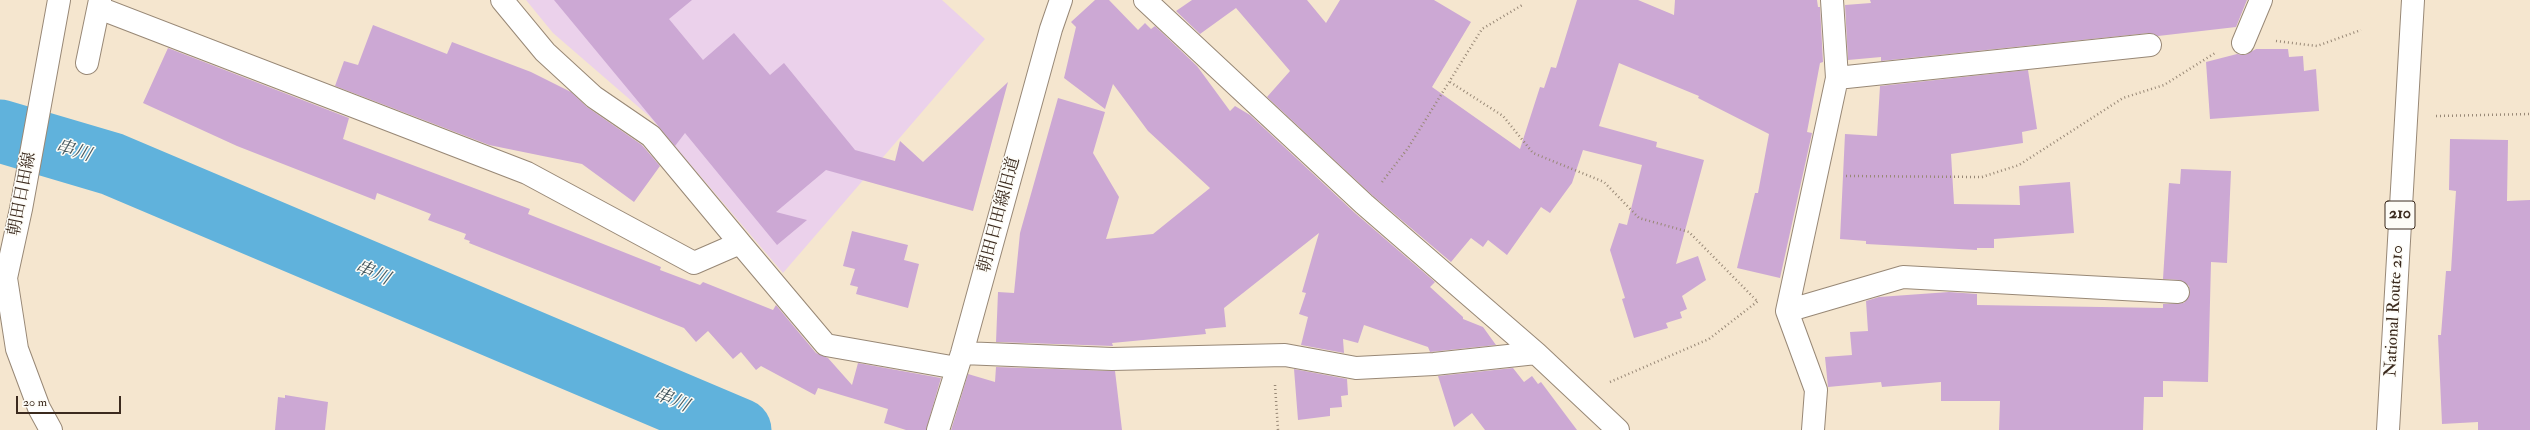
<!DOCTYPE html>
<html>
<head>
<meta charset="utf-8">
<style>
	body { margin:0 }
	#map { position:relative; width:2530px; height:430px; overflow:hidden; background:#f5e6cf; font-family:"IM FELL Double Pica",serif }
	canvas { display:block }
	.scale { position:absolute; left:16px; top:396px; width:105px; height:18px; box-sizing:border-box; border:2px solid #3b2a1e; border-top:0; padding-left:5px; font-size:12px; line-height:14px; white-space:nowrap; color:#3b2a1e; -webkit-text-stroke:3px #fdfcf7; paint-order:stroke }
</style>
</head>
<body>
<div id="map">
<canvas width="2530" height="430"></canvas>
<div class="scale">20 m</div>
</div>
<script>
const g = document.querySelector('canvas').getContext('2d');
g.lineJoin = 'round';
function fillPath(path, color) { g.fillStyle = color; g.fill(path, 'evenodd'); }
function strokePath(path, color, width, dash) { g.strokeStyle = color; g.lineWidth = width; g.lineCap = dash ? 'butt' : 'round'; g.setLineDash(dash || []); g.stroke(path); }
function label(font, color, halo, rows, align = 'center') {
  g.font = font + ' "IM FELL Double Pica","Noto Serif JP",serif'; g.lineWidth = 3; g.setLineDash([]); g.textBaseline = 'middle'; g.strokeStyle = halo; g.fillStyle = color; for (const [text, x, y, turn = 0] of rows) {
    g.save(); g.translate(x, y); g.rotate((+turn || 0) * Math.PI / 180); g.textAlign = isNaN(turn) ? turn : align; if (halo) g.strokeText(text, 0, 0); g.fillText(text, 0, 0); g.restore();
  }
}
const built = new Path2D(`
	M526 0H942L985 39 783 273 649 116 553 33Z`);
const river = new Path2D(`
	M0 131 112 164 740 430`);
const building = new Path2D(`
	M554 0H692L669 19 703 60 734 33 770 75 784 63 855 150 895 161 900 141 923 162 1008 82 973 211 826 170 776 212 807 220 777 245 685 133 675 146Z
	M1095 0H1109L1138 30 1145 23 1151 29 1155 26 1197 66 1230 111 1235 106 1250 115 1355 213 1435 282 1430 287 1463 317V319L1483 327 1496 345 1430 352 1428 347 1364 325 1358 343 1343 339 1344 353 1301 345 1308 317 1299 314 1306 293 1302 292 1319 233 1224 308 1226 327 1205 329 1206 334 1112 343 1113 346 996 342 998 292 1014 293 1020 233 1058 98 1105 112 1093 153 1119 197 1106 239 1153 234 1210 188 1148 131 1113 84 1105 109 1064 78 1076 27 1071 22Z
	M1192 0H1307L1326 23 1340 0H1434L1471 22 1432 87 1520 149 1540 87 1544 88 1551 67 1556 68 1577 0H1638L1674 15 1675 0H1817L1818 7H1820L1823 62 1820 63 1807 132 1812 133 1780 278 1737 268 1755 193H1758L1769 134 1698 98 1699 96 1619 63 1599 126 1657 142 1656 147 1704 160 1676 264 1698 256 1706 280 1682 296 1687 309 1680 312 1682 318 1666 323 1668 328 1634 338 1622 299 1625 298 1610 250 1619 223 1627 225 1642 165 1583 150 1572 183 1550 213 1541 207 1507 255 1488 240 1483 247 1471 238 1451 262 1372 195 1267 97 1290 71 1236 8 1200 34 1176 11Z
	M1870 0H2247L2236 27 2158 36 2149 33 1881 61V57L1848 60 1845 5 1871 3Z
	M373 25 447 54 452 42 531 72 571 92 587 107 642 145 660 166 634 202 582 164 489 145 335 86 344 61 358 65Z
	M168 48 349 118 343 139 530 209 528 214 661 267 660 270 700 285 703 282 773 310 776 305 816 353 828 358 852 385 858 363 941 378 926 430H906L884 423 888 409 818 388 815 395 761 366 756 370 741 352 733 359 708 331 696 342 684 328 469 243 470 241 464 239 466 234 428 220 431 214 377 193 375 200 237 146 143 103Z
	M2256 49H2288L2289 57 2303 56 2304 71 2316 69 2319 111 2210 119 2206 62 2237 54 2245 55Z
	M2028 70 2037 129 2022 132 2023 143 1951 154 1954 204 2020 205 2019 186 2070 182 2074 233 1994 239V248H1977V250L1866 244V241L1840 239 1845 134 1877 136 1880 86Z
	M2450 139 2508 140 2507 201 2530 200V430H2478V422L2442 424 2438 335H2441L2446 271H2451L2456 191 2449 190Z
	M2181 169 2231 171 2227 263 2211 262 2208 382 2163 381V397H2144L2143 430H1999L2000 401H1941V382L1882 387 1881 382 1828 387 1825 357 1852 355 1850 332 1868 331 1866 301 1879 297 1949 292 1977 294V305L2163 308V304L2184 303 2190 293 2189 286 2179 280 2163 279 2169 183 2180 184Z
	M852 231 908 245 904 260 919 264 908 308 856 294 858 287 850 285 855 269 843 266Z
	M996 367 1115 371 1122 430H951L968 374 995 382Z
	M1513 368 1524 382 1532 376 1538 384 1541 382 1577 430H1485L1472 413 1454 427 1438 376Z
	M1294 369 1347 379 1348 395 1341 396 1342 407 1330 408V416L1298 420Z
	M285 395 328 402 325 430H275L278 397 285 398Z`);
const path = new Path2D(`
	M2276 41 2317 46 2361 30
	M1450 82 1503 116 1533 153 1604 182 1639 218 1689 232 1757 301
	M2436 116 2530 114
	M1846 176 1982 177 2019 165 2123 98 2164 85 2215 53
	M1382 182 1408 148 1482 29 1524 4
	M1610 382 1709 339 1758 301
	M1275 385 1278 430`);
const street = new Path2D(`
	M502 0 545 52 594 97 651 136 740 243
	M1145 0 1364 204 1536 353 1618 430
	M1832 0 1837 78
	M99 8 527 173 694 263 740 243 826 345 957 368
	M2243 43 2261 0
	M87 63 100 0
	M1787 311 1903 277 2178 292
	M962 353 1112 359 1285 355 1356 368 1434 364 1536 353
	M938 430 962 353 1051 29 1061 0
	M1813 430 1816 390 1787 311 1837 78 2150 45`);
const secondary = new Path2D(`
	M51 430 39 408 17 349 6 278 21 209 59 0`);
const highway = new Path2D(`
	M2388 430 2413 0`);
const shields = [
	[2400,215,30]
];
const shieldNames = [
	["210",2400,215]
];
const streetNames = [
	["朝田日田線",23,194,-79],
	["朝田日田線旧道",1000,215,-75],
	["National Route 210",2395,311,-87]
];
const waterNames = [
	["串川",73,152,16],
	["串川",372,274,23],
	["串川",671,401,23]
];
fillPath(built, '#ebd1eb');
strokePath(river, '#60b2dc', 63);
fillPath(building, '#cca8d4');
strokePath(street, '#988876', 24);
strokePath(secondary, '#988876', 24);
strokePath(highway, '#988876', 24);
strokePath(path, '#988876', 2.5, [1, 3]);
strokePath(street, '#fff', 22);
strokePath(secondary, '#fff', 22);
strokePath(highway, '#fff', 22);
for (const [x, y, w] of shields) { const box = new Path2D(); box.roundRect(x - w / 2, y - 14, w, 28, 3); g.fillStyle = '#fdfcf7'; g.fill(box); strokePath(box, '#3b2a1e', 1); }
label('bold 16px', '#3b2a1e', null, shieldNames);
label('17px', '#3b2a1e', '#fdfcf7', streetNames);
label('italic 18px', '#485a60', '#fdfcf7', waterNames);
</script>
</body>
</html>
